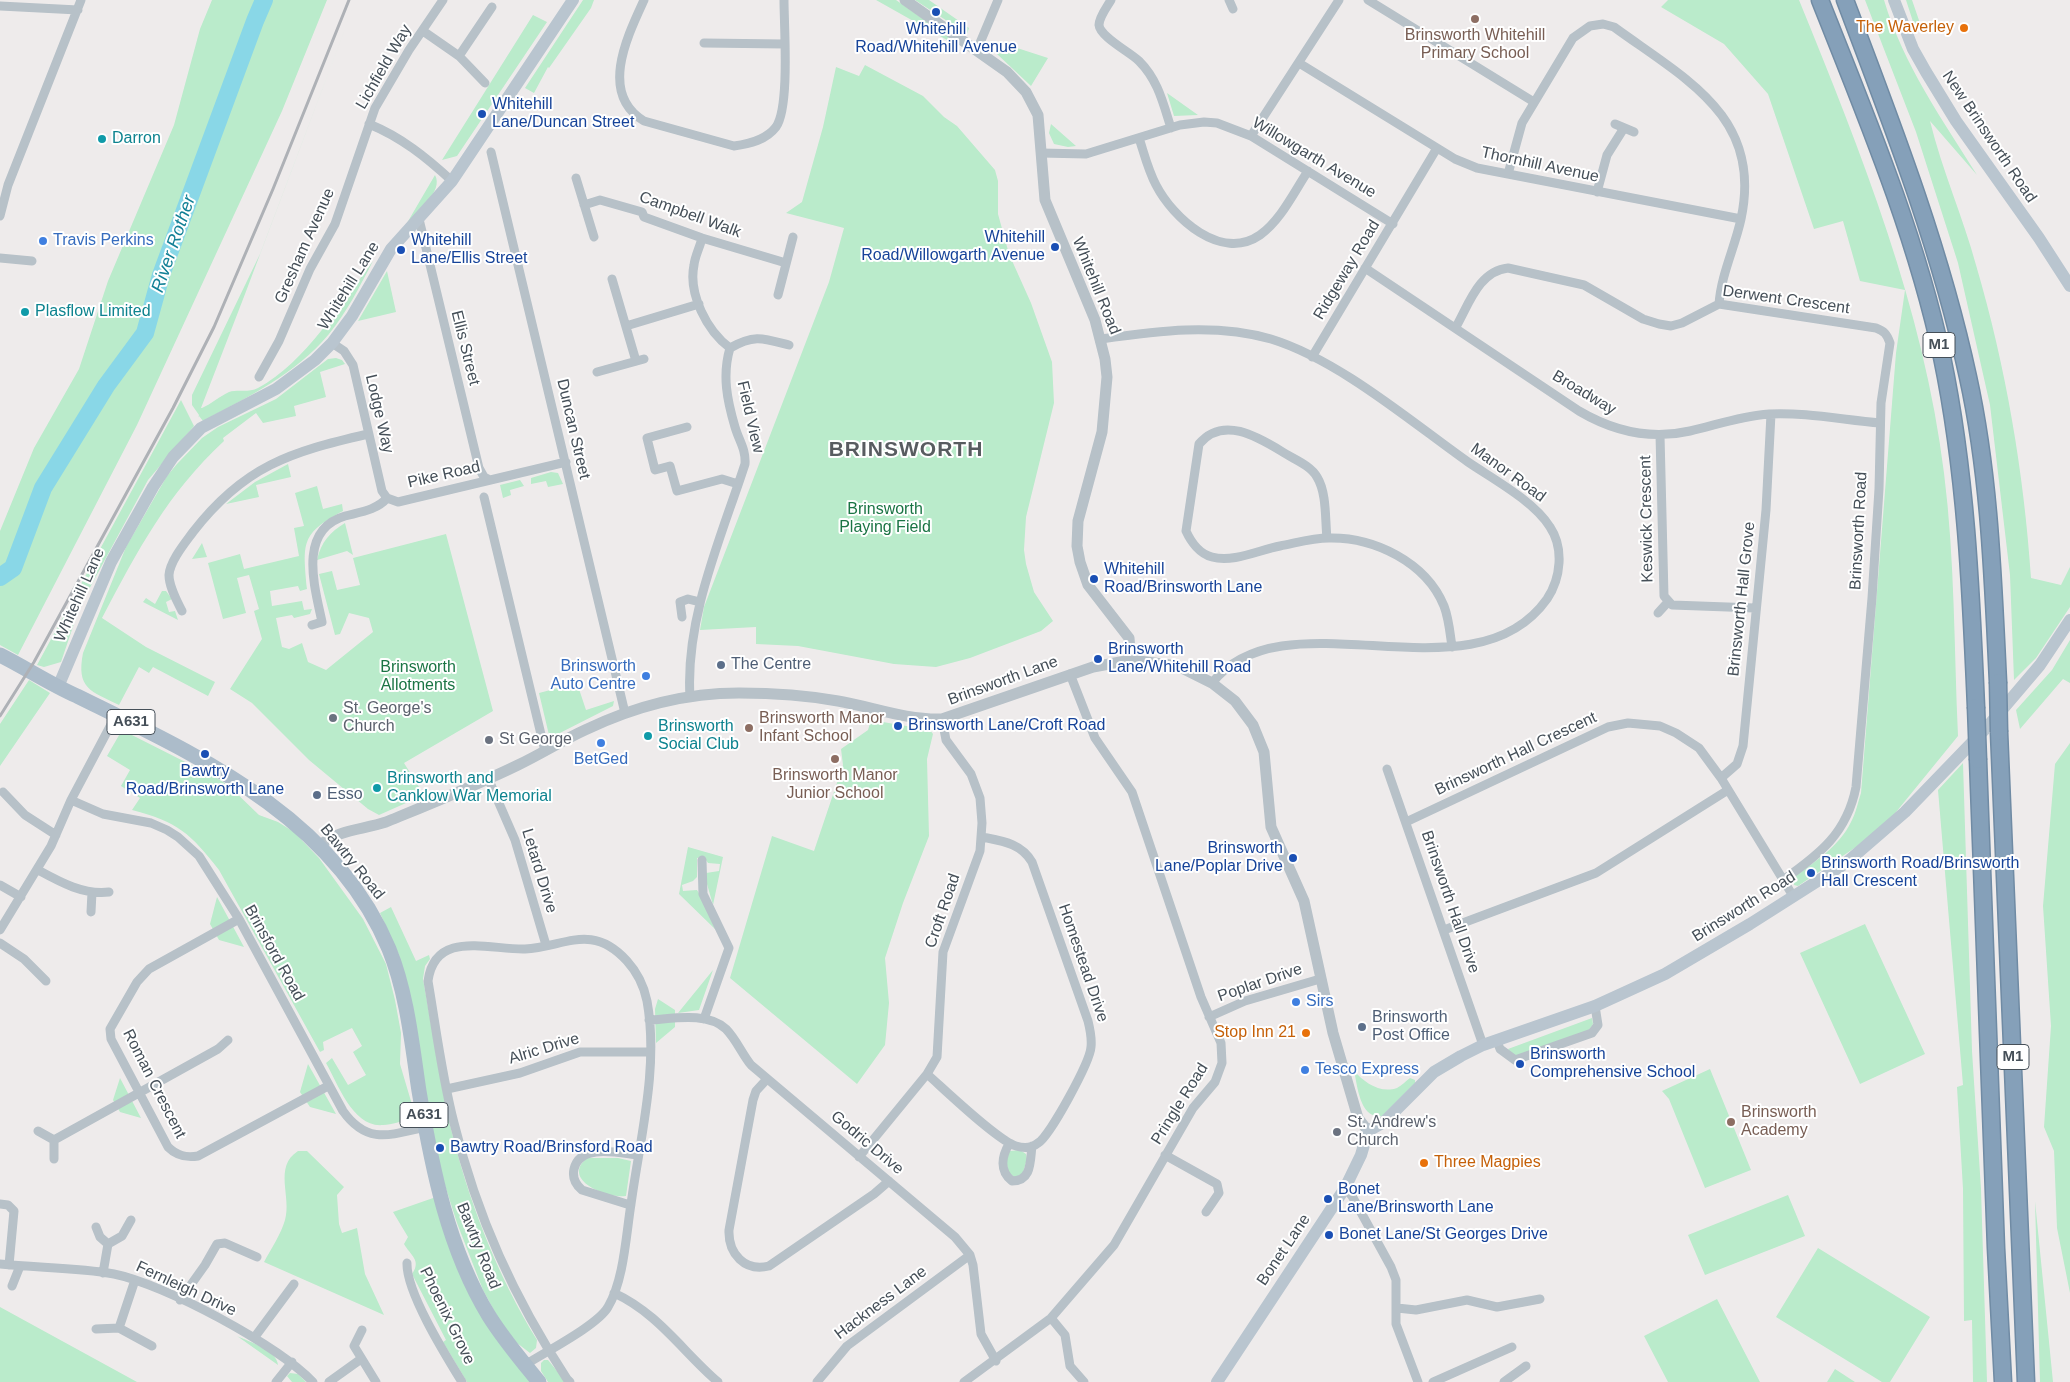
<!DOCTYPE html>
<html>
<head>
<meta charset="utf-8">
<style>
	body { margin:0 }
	canvas { display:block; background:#eeebeb }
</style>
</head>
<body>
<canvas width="2070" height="1382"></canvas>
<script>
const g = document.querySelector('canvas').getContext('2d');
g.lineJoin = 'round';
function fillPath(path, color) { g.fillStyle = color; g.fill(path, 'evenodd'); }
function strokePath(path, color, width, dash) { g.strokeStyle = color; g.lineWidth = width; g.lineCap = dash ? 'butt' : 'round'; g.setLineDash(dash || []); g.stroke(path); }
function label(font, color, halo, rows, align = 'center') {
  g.font = font + ' Arial,sans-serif'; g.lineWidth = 4; g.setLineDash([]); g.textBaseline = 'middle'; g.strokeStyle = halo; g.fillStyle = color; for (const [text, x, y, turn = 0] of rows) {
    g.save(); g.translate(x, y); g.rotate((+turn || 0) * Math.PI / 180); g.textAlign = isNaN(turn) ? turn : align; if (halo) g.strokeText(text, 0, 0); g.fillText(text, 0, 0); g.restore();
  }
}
const green = new Path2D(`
	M212 0H327L282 111 137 425 18 655 0 645V531L34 448 79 369 108 281 174 125 200 29Z
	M356 0 202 408C211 404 220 396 229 392 238 389 249 393 258 388 305 363 342 302 373 261 360 286 347 312 329 334 296 374 248 397 203 421L199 416 198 418 199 415 192 405V395L260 254ZM245 294 202 408H201Z
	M583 0H594L591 8 549 68 548 67 534 93 525 88Z
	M876 0H896L949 37 947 40Z
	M915 0H929L969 28 967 34Z
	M1668 0H1799C1861 152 1924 309 1944 473 1955 560 1954 649 1958 736L1892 817 1856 847 1798 886 1794 885 1793 878C1814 862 1839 847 1851 822 1856 813 1858 802 1861 793L1896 353 1905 290 1860 281 1843 221 1814 229 1768 94 1724 44 1661 7Z
	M1865 0H1884C1903 64 1942 119 1977 175L1930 121C1942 170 1963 217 1976 265 2006 367 2024 473 2031 578L2061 585 2070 567V607L2036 658 2014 680 2010 575 1990 405 1958 263 1916 132Z
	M1906 0H1912L1922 29 1916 31Z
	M533 15 547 22 457 156 442 160Z
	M993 47H1014L1048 58 1031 86 997 54Z
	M865 65 923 96 944 117 957 126 995 170 998 181V214L1009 254 1031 303 1052 362 1054 403 1026 517 1024 550 1026 564 1034 592 1053 621 1041 631 970 658 936 667 894 664 798 646 756 644V627L700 630 704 607 829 282 844 228 786 213 802 202 823 127 836 67 859 76Z
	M1167 93 1198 115 1174 116Z
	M1051 124 1076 146 1068 147 1054 144 1049 133Z
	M435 175C444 191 417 212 407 223Z
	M387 271 396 312 358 321Z
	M336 358 342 360 345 364 320 372 326 397 294 406 296 416 263 423 256 413 223 438 224 441C167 494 138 550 102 618L146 647 215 682 208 696 153 667 149 673 139 667 119 705C91 691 76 689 83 653L126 547 167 476 177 464 202 438 218 427 276 399 328 359Z
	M181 400 194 426 148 480 80 606 61 662 44 667 37 665Z
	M288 464 291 477 256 485 259 497 226 504 255 482Z
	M551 472 558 473 563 484 548 487 546 481 531 484V478Z
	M520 480 524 486 510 490 511 495 503 498 500 485Z
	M317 486 323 509 342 504 343 511C300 534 303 543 307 589L300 591 298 586 270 591 272 606 302 601 304 610 312 609 310 614 294 618 292 615 276 618 282 647 289 649 302 643 308 662 326 670 373 632 369 618 349 613 340 634 335 635 319 574 332 571 337 590 360 585 353 558 446 534 493 711 404 763 424 795 379 815 368 809 309 760 252 703 230 689 262 639 254 611 259 609 249 575 237 578 246 613 223 619 208 563 240 554 244 569 299 556 294 528 304 526 295 493Z
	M345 523 353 555 347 551 317 560C321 542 330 532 345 523Z
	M202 543 207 557 192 559Z
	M162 591H166L172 599 166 602 169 612 175 611 178 620 143 602 146 598 155 604Z
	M2070 640V683L2063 679 2020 729 2016 710 2052 670Z
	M29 680 50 693 0 766V724Z
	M577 683 586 710 614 701 613 706 552 737 549 735 539 693Z
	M871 720 930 730 933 734 927 759 929 836 903 903 885 958 889 1003 885 1045 857 1084 730 978 772 836 814 851 843 765 841 749 868 730Z
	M122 730 215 777 228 785 259 815 278 822 294 832 319 858 363 919 386 964 395 1000 401 1033 400 1064 413 1108 410 1118C402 1121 392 1125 383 1125 353 1128 338 1084 326 1063L332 1058 348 1085 366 1075 353 1052 362 1046 352 1028 323 1042 324 1050 320 1052 219 870C190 833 178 822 132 810L140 798 121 786 130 770 107 756Z
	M2070 743V1293L2057 1228 2054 1151 2044 1127 2051 1026 2043 906 2055 764Z
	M1963 763 1972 1051 1981 1189 1987 1382H1973L1972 1320 1964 1321 1963 1189 1957 1087 1963 1085 1938 790Z
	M688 847 723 857 713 905 705 877 706 873 719 871 720 864 708 863 704 857 697 858V877L693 881 682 885 683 891 697 890C701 895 711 921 716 930L679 894Z
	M217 897 244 947 219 940 210 924Z
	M391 907 416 961 429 955 430 959 425 966 423 979C432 1028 439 1077 450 1125 468 1200 497 1275 537 1340L536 1348 530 1353 517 1343 502 1325 483 1290 457 1223 442 1176 399 955 380 913Z
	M1865 924 1925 1054 1860 1084 1800 953Z
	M713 970 699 1010 678 1013Z
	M658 999 675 1010V1027L656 1043 655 1009Z
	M1592 1018 1593 1024 1589 1030 1519 1056 1512 1055 1508 1049Z
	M308 1064 336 1114 310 1107 300 1092Z
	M1710 1069 1751 1170 1705 1188 1669 1099 1662 1091Z
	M1354 1071C1364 1082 1380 1094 1397 1088 1401 1086 1406 1081 1410 1078L1415 1080V1083L1382 1116C1360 1119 1358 1088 1354 1071Z
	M120 1078 141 1118 120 1112 113 1100Z
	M1020 1150 1026 1154 1027 1159 1022 1176 1014 1177 1008 1172 1006 1156 1010 1151Z
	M298 1151H307L344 1187 337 1195 339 1224 342 1233 357 1228 365 1274 384 1315 264 1262C271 1249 281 1234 285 1220 292 1197 273 1167 298 1151Z
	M587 1158H618L631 1161 626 1196C608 1199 560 1180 587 1158Z
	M1788 1195 1805 1236 1705 1275 1688 1235Z
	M436 1197 450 1241 533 1382H467L443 1342 446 1340 412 1274C422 1260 410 1255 404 1244L408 1237 393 1212Z
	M2035 1201 2053 1382H2040Z
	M1818 1248 1930 1317 1890 1382H1882L1776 1317Z
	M1717 1299 1760 1382H1668L1644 1336Z
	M0 1307 137 1382H0Z
	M237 1336C249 1342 277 1350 278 1365Z
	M544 1360H548L566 1382H548L541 1371V1363Z
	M1835 1369 1855 1382H1827Z
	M290 1373 298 1374 306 1382H292L287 1376Z`);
const river = new Path2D(`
	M0 577 13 568 43 488 106 386 145 333 161 275 255 21 264 0`);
const minor = new Path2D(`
	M644 0C627 37 599 94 644 121L734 146C750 144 766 140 776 127 790 107 784 27 784 0
	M1111 0C1107 7 1099 17 1099 25 1100 37 1130 52 1139 61 1158 80 1163 103 1171 128
	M1229 0 1233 9
	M1368 0 1534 102
	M0 6 78 10
	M423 31 459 56 485 83
	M704 43 784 44
	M977 50 998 0
	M459 56 492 7
	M1299 63 1455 159 1477 168 1741 219
	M369 124C401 137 426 157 452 181
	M1615 124 1634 132
	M1251 136 1339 0
	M1139 138C1144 153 1148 170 1156 185 1173 218 1221 262 1260 235 1281 220 1294 192 1308 171
	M491 152 625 713
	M1041 153 1086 154 1180 125 1204 122 1217 123 1251 136 1393 224
	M1508 174 1522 123 1573 38 1590 26 1603 24 1614 27C1685 79 1763 116 1741 219 1735 247 1721 275 1719 304
	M576 178 594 237
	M1597 192 1607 155 1624 128
	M584 205 600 200 642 212 644 217 702 238 786 263
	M0 216 8 185 81 0
	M419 219 479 468 484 477 490 480
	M702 238C700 247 695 256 694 265 688 294 707 331 730 348
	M0 258 32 261
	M1365 268 1579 411C1613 431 1651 440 1690 431 1716 425 1741 416 1769 414 1804 412 1844 420 1880 423
	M612 279 636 361
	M778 295 793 237
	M626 326 699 304
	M1456 327C1469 304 1479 271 1508 268L1584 285 1643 319 1659 324 1671 326 1682 323 1719 304 1876 328C1884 331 1887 334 1890 343L1881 403 1879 489 1872 598 1856 787C1847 833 1820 854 1783 880
	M1101 339C1157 331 1215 323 1271 339 1339 360 1410 421 1468 462 1493 479 1534 501 1550 527 1564 548 1561 578 1547 599 1472 705 1285 590 1212 683
	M332 343 344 351 353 365 382 491 387 498
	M730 348C754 334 763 338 789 345
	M1312 357 1437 148
	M597 372 644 359
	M259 377 279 341 310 269 335 224 375 108 409 50 443 0
	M687 427 647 438 655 470 670 466 677 491 722 479 738 484
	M1660 435 1664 596 1672 605 1755 608
	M484 497 545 751
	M1327 538C1325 520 1327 493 1317 477 1311 466 1296 460 1286 454 1261 439 1224 414 1199 444L1186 531C1191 542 1200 554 1212 557 1233 563 1259 550 1280 546 1296 543 1312 538 1329 538 1374 537 1426 562 1444 606 1449 619 1450 633 1452 647
	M182 611C177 601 169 587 169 575 170 561 185 543 193 532 244 466 290 452 368 434
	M1658 613 1668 602
	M682 617 680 602 688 599 700 602
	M312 625 322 622C315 588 297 530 345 516 360 512 377 510 387 498L398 502 566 462
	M690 697C685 618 721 538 745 464 746 449 739 441 735 427 727 400 722 375 730 348
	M1387 769 1483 1045
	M488 778 515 840 546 945
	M1721 778 1737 764 1743 746 1766 510 1771 414
	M3 792 25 815 56 835
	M71 800 103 814 151 823 167 830 178 837 199 856 239 919 343 1111C367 1145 390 1135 426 1127
	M1406 822 1608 727 1628 723 1660 726 1676 733 1699 748 1721 778 1793 896
	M702 860 703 894 729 948 704 1019
	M38 870C60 882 83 895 109 892
	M0 885 21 897
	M91 912 92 892
	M239 919 149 969 137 982 110 1029 111 1039 168 1147C177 1156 186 1158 198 1156L328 1086
	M0 930 51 846 71 800 116 715
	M1444 930 1596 873 1728 790
	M0 943 24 959 46 981
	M1209 1017 1245 1001 1320 979
	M649 1020C671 1019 707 1011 726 1029 736 1039 742 1054 751 1065L955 1237 970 1255 973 1265 981 1334 996 1361
	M1497 1041 1500 1049 1515 1060 1592 1033 1598 1025 1595 1006
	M927 1074C944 1089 998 1141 1016 1146 1023 1148 1032 1148 1038 1143 1050 1136 1090 1062 1091 1047 1092 1038 1090 1029 1088 1021L1032 862C1021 843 1002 841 982 837
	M767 1079 756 1091 753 1100 729 1230C728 1254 745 1272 769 1266L874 1194 889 1181
	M447 1089 520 1073 580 1052H650
	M38 1131 54 1140V1159
	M54 1140 218 1049 228 1040
	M1009 1144C1002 1156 999 1171 1012 1181 1032 1181 1030 1161 1032 1146
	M1165 1155 1217 1184 1219 1193 1206 1212
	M859 1157 927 1074 937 1057 943 952 980 851 982 823 980 798 971 774 946 740 942 719
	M1345 1188 1352 1196 1391 1267 1396 1280V1324L1418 1382
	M0 1204 8 1205 14 1211 9 1265
	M630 1205 582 1190C576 1185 572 1178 574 1169 580 1143 619 1153 638 1155
	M96 1227 100 1237 108 1244 122 1236 131 1220
	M407 1263C406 1292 446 1356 462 1382
	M0 1264C37 1268 77 1267 114 1274 164 1284 278 1345 313 1382
	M103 1273 108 1244
	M12 1286 20 1266
	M614 1293C658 1313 683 1352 718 1382
	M180 1300 205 1265 217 1244 225 1243 257 1257
	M1397 1308 1416 1310 1467 1300 1497 1307 1540 1299
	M1051 1318 1065 1335 1070 1366 1084 1382
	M119 1328 135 1280
	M96 1329 119 1328 152 1346
	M362 1330 354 1346 376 1382
	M254 1338 294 1284
	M525 1365C545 1352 598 1325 608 1307 624 1280 626 1235 631 1204 640 1138 659 1067 647 1001 644 986 637 972 627 961 592 922 564 947 525 949 489 950 435 929 428 981 436 1028 442 1077 454 1123 477 1217 514 1298 567 1379L570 1382
	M276 1382 292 1362
	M329 1382 361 1359
	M817 1382 847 1346 970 1255
	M964 1382 1051 1318 1114 1245 1193 1108 1215 1082 1222 1063 1221 1043 1201 997 1132 792 1095 738 1070 674
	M1433 1382 1512 1347
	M1504 1382 1526 1366`);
const tertiary = new Path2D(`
	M905 0 1007 72 1026 92 1038 115 1045 200 1095 320 1105 359 1107 377 1102 432 1078 521 1077 546 1080 562 1088 585 1129 638 1131 660
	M319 846C339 829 362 830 386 822 430 804 475 786 518 765 541 754 563 740 585 730 633 707 687 693 739 693 772 693 805 695 838 701 873 707 905 720 942 719L1093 667 1131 660 1170 665 1184 669 1212 683 1235 701 1253 725 1264 752 1271 827 1304 901 1333 1033 1358 1118 1368 1131`);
const secondary = new Path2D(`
	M1894 0 1913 49 1926 72 1956 121 2039 238 2070 286
	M58 687 111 562 153 487 173 457 201 428 276 389 315 360 332 343 352 316 391 249 452 181 573 0
	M1217 1382 1345 1188 1361 1155 1368 1131 1384 1122 1434 1072 1461 1056 1483 1045 1595 1006 1665 974 1750 924 1846 863 1905 812 1989 725 2040 665 2070 620`);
const primary = new Path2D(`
	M0 655C26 668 50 684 77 696 198 756 334 816 389 949 407 993 412 1044 419 1091 432 1168 448 1249 489 1316 504 1340 522 1361 539 1382`);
const motorway = new Path2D(`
	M1820 0C1866 116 1916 235 1942 357 1966 472 1971 590 1976 707
	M1845 0C1892 124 1940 247 1968 377 1990 477 1993 581 1998 682
	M1999 732 2026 1382
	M1978 760 1996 1248 2003 1382`);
const rail = new Path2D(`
	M0 716 34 662 173 408 214 327 273 189 349 0`);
const motorwayBridge = new Path2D(`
	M1998 682 1999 732
	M1976 707 1978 760`);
const markers = [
	[936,12,5,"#1a4fb4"],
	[1475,19,5,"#8d6e63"],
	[1964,28,5,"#e8710a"],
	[482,114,5,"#1a4fb4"],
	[102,139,5,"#0f9aa8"],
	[43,241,5,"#3f7fe0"],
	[1055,247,5,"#1a4fb4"],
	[401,250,5,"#1a4fb4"],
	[25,312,5,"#0f9aa8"],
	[1094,579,5,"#1a4fb4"],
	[1098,659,5,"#1a4fb4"],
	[721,665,5,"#5c6f8a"],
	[646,676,5,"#3f7fe0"],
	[333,718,5,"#6b7280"],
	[898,726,5,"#1a4fb4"],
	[749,728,5,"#8d6e63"],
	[648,736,5,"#0f9aa8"],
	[489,740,5,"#6b7280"],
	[601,743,5,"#3f7fe0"],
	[205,754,5,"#1a4fb4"],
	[835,759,5,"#8d6e63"],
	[377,788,5,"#0f9aa8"],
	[317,795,5,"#5c6f8a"],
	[1293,858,5,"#1a4fb4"],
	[1811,873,5,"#1a4fb4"],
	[1296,1002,5,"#3f7fe0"],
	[1362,1027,5,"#5c6f8a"],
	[1306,1033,5,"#e8710a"],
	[1520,1064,5,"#1a4fb4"],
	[1305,1070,5,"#3f7fe0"],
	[1731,1122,5,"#8d6e63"],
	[1337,1132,5,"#6b7280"],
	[440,1148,5,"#1a4fb4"],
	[1424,1163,5,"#e8710a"],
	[1328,1199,5,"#1a4fb4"],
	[1329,1235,5,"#1a4fb4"]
];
const shields = [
	[1939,345,32],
	[131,722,48],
	[2013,1057,32],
	[424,1115,48]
];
const shieldNames = [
	["M1",1939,345],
	["A631",131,722],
	["M1",2013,1057],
	["A631",424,1115]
];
const foodNames = [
	["The Waverley",1954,28],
	["Stop Inn 21",1296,1033],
	["Three Magpies",1434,1163,"left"]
];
const transitNames = [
	["Whitehill",936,30,"center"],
	["Road/Whitehill Avenue",936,48,"center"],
	["Whitehill",492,105],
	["Lane/Duncan Street",492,123],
	["Whitehill",1045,238,"right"],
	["Road/Willowgarth Avenue",1045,256,"right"],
	["Whitehill",411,241],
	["Lane/Ellis Street",411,259],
	["Whitehill",1104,570],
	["Road/Brinsworth Lane",1104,588],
	["Brinsworth",1108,650],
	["Lane/Whitehill Road",1108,668],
	["Brinsworth Lane/Croft Road",908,726],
	["Bawtry",205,772,"center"],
	["Road/Brinsworth Lane",205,790,"center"],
	["Brinsworth",1283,849,"right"],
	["Lane/Poplar Drive",1283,867,"right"],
	["Brinsworth Road/Brinsworth",1821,864],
	["Hall Crescent",1821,882],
	["Brinsworth",1530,1055],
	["Comprehensive School",1530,1073],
	["Bawtry Road/Brinsford Road",450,1148],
	["Bonet",1338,1190],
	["Lane/Brinsworth Lane",1338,1208],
	["Bonet Lane/St Georges Drive",1339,1235]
];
const educationNames = [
	["Brinsworth Whitehill",1475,36],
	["Primary School",1475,54],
	["Brinsworth Manor",759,719,"left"],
	["Infant School",759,737,"left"],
	["Brinsworth Manor",835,776],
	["Junior School",835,794],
	["Brinsworth",1741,1113,"left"],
	["Academy",1741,1131,"left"]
];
const streetNames = [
	["Lichfield Way",384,67,-60],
	["New Brinsworth Road",1989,137,56],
	["Willowgarth Avenue",1314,158,31],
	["Thornhill Avenue",1540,165,12],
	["Campbell Walk",690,215,20],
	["Gresham Avenue",305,246,-66],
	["Ridgeway Road",1347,270,-59],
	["Whitehill Lane",349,286,-58],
	["Whitehill Road",1096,286,68],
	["Derwent Crescent",1786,300,8],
	["Ellis Street",465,348,76],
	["Broadway",1584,393,31],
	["Lodge Way",379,414,77],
	["Field View",750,417,77],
	["Duncan Street",573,429,77],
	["Manor Road",1508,473,36],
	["Pike Road",444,475,-13],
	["Keswick Crescent",1647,519,-91],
	["Brinsworth Road",1859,531,-87],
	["Whitehill Lane",80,595,-66],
	["Brinsworth Hall Grove",1742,599,-84],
	["Brinsworth Lane",1003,681,-20],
	["Brinsworth Hall Crescent",1516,754,-25],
	["Bawtry Road",352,862,51],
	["Letard Drive",539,871,73],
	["Brinsworth Hall Drive",1450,902,71],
	["Brinsworth Road",1744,907,-32],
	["Croft Road",943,911,-71],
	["Brinsford Road",274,953,61],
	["Homestead Drive",1083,963,71],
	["Poplar Drive",1260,983,-19],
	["Alric Drive",544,1049,-17],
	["Roman Crescent",154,1084,63],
	["Pringle Road",1180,1104,-58],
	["Godric Drive",867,1143,40],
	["Bawtry Road",478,1246,68],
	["Bonet Lane",1284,1250,-56],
	["Fernleigh Drive",186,1289,25],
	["Hackness Lane",881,1303,-37],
	["Phoenix Grove",447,1316,64]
];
const cultureNames = [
	["Darron",112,139],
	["Plasflow Limited",35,312],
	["Brinsworth",658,727],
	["Social Club",658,745],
	["Brinsworth and",387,779],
	["Canklow War Memorial",387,797]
];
const shopNames = [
	["Travis Perkins",53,241],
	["Brinsworth",636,667,"right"],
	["Auto Centre",636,685,"right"],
	["BetGed",601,760,"center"],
	["Sirs",1306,1002],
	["Tesco Express",1315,1070]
];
const parkNames = [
	["Brinsworth",885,510],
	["Playing Field",885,528],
	["Brinsworth",418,668],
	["Allotments",418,686]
];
const serviceNames = [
	["The Centre",731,665],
	["Esso",327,795],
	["Brinsworth",1372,1018],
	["Post Office",1372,1036]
];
const worshipNames = [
	["St. George's",343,709],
	["Church",343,727],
	["St George",499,740],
	["St. Andrew's",1347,1123],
	["Church",1347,1141]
];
const waterNames = [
	["River Rother",174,244,-71]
];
const districtNames = [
	["BRINSWORTH",906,450]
];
fillPath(green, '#baebcb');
strokePath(river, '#89d7e7', 18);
strokePath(motorway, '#708ba4', 19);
strokePath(minor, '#b7c1c8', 9);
strokePath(tertiary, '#b7c1c8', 11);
strokePath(secondary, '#b9c5cf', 12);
strokePath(primary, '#acbcca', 15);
strokePath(motorway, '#85a0b9', 16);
strokePath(rail, '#aeb1b6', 3);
strokePath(motorwayBridge, '#708ba4', 19, []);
strokePath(motorwayBridge, '#85a0b9', 16);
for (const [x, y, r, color] of markers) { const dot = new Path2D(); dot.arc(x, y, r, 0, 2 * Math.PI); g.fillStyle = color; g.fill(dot); strokePath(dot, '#fff', 2); }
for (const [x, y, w] of shields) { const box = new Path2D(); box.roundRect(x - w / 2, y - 12.5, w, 25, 4); g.fillStyle = '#fff'; g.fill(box); strokePath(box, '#454f58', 1); }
label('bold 15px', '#454f58', null, shieldNames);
label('16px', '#c56008', '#fff', foodNames, 'right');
label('16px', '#164399', '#fff', transitNames, 'left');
label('16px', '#785e54', '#fff', educationNames);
label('16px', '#454f58', '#fff', streetNames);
label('16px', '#0d838f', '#fff', cultureNames, 'left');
label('16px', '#366cbe', '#fff', shopNames, 'left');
label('16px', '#1a7444', '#fff', parkNames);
label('16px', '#4e5e75', '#fff', serviceNames, 'left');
label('16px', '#5b616d', '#fff', worshipNames, 'left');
label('italic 18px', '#128096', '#fff', waterNames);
g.letterSpacing = '1px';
label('bold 21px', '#585c60', '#fff', districtNames);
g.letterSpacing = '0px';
</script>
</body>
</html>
